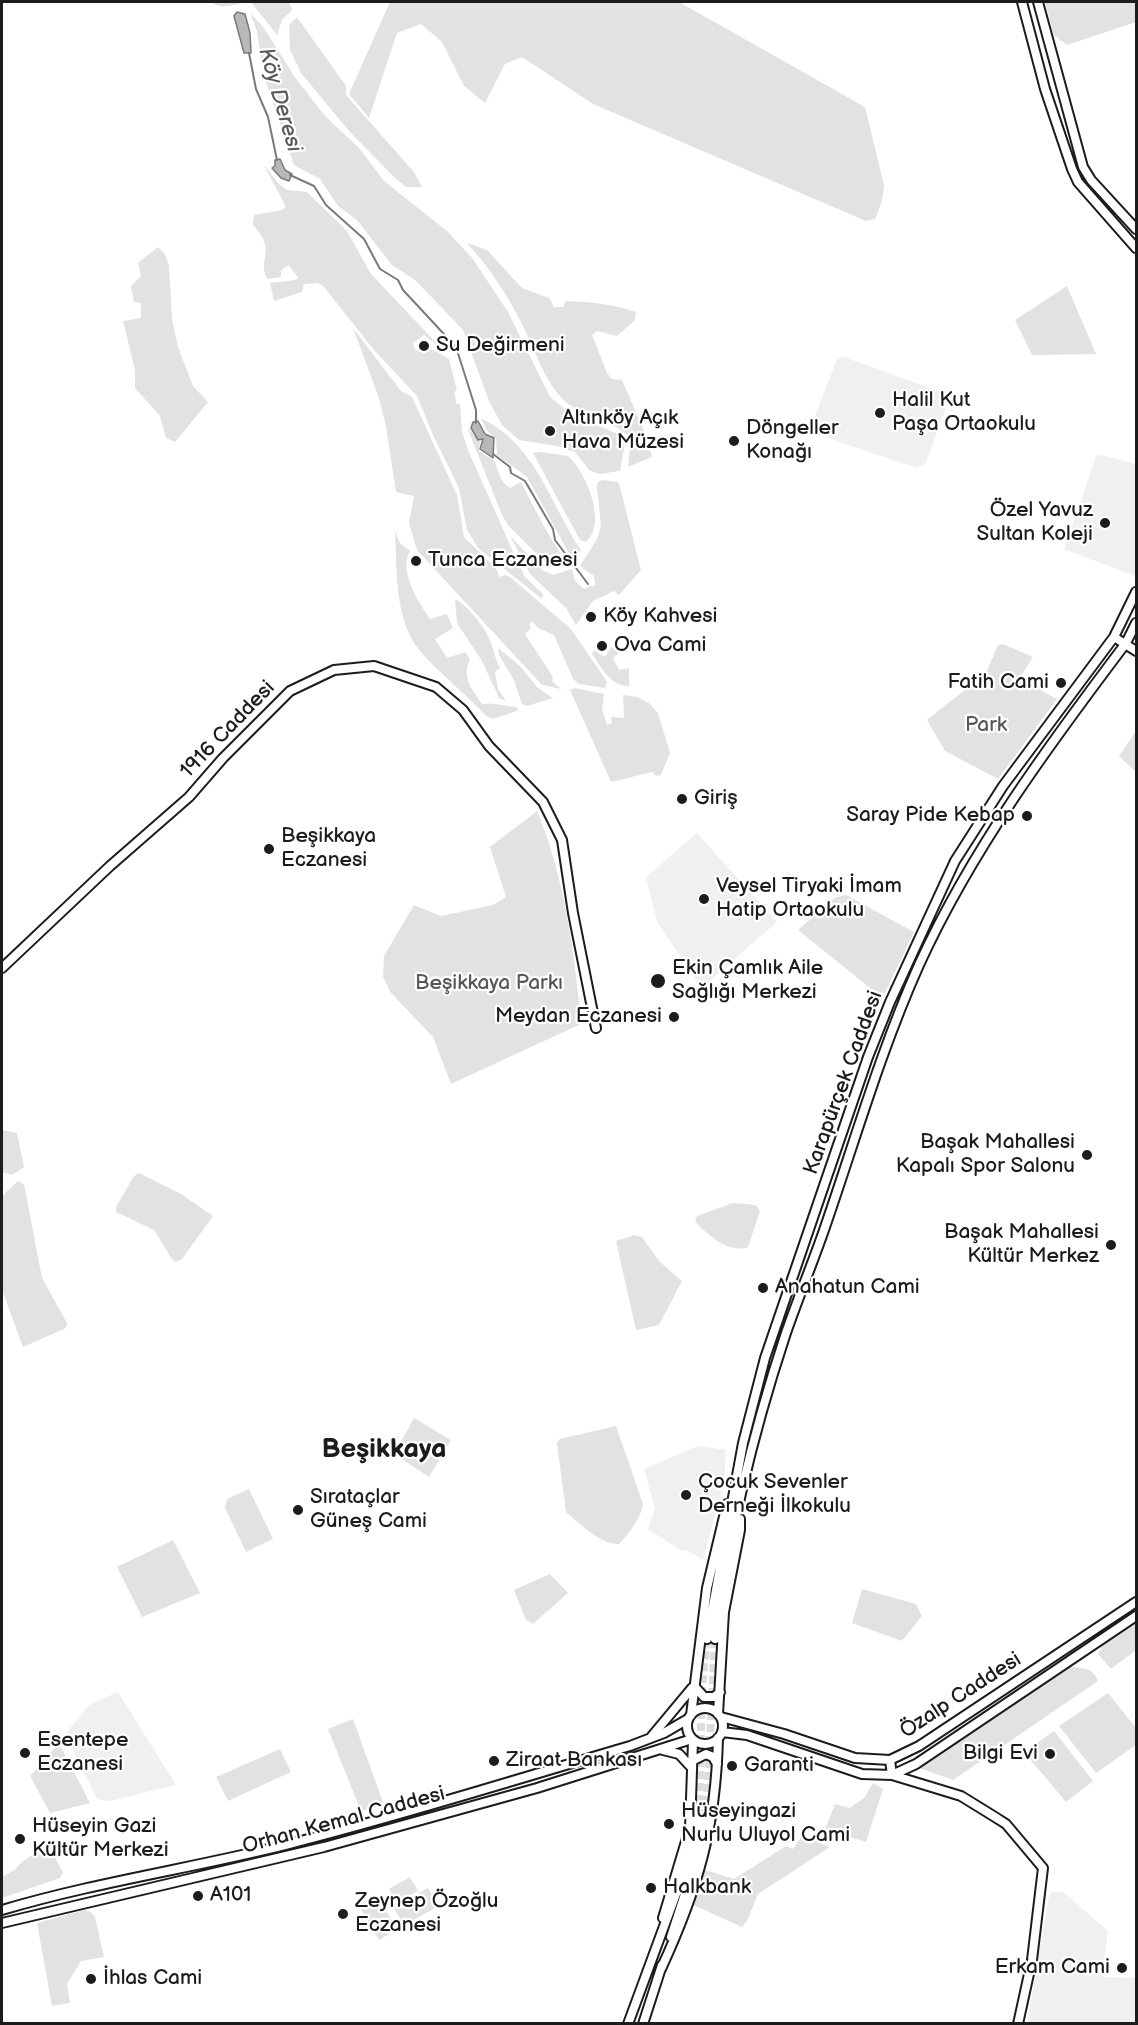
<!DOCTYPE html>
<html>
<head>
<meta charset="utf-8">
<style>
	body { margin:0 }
	#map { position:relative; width:1138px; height:2025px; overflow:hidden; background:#fff; font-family:"Balsamiq Sans",sans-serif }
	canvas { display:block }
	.frame { position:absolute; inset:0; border:3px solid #1c1c1c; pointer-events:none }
</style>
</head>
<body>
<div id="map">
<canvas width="1138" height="2025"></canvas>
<div class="frame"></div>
</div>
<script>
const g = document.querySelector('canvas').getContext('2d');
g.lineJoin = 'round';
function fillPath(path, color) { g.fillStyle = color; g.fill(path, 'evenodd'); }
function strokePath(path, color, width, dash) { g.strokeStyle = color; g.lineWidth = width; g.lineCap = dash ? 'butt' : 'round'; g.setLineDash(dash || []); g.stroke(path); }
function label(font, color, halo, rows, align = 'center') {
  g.font = font + ' "Balsamiq Sans",sans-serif'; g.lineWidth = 4.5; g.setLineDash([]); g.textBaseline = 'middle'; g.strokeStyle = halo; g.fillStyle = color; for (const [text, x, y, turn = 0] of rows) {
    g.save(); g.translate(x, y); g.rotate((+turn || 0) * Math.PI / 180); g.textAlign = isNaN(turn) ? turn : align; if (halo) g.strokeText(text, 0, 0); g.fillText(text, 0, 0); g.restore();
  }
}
const built = new Path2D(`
	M844 357 944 393 948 402 926 463 917 468 816 434 812 424 837 359Z
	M1097 454 1136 464 1135 576 1064 549Z
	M697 833 777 922 705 985 698 984 657 921 646 877Z
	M698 1446 726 1450 724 1482 703 1560 687 1550H680L648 1529 655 1508 644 1469Z
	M118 1692 176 1785 110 1801 97 1799 65 1734 89 1705Z
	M1052 1892H1063L1108 1931 1103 1977 1136 1978V2023H1027L1049 1896Z`);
const green = new Path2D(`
	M210 2H289L292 10 282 20 277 35 251 2C234 3 225 11 210 2Z
	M390 2H679L865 107 884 185 882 201 875 219 866 221 593 104 522 57 505 64 485 103 464 86 442 42 421 24 397 33 369 118 349 94Z
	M1045 2H1136V22L1067 45 1054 35Z
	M250 13 264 28 294 76 325 116 359 148 384 181 447 231 473 259 508 312 550 397 572 415 618 434 625 443 620 471 599 474 589 470 575 452 557 446 519 440 502 425 489 401 463 330 415 280 392 265 357 220 338 206 320 179 294 165 263 73 257 31Z
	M297 17 346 86V95L414 172 422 187H406L395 178 349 131 301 73 290 50 289 25Z
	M264 165 279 184 287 190 307 192 347 231 371 274 443 350 424 335 413 343 415 349 424 354 431 349 449 359 457 390 454 392 457 404H460L462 432 468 450 518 563 525 577 543 594 542 599 478 548 467 530 459 488 433 435 417 396 374 350 324 287 318 283 304 284 302 292 274 301 270 283 295 280 298 278 289 265 281 270V277L267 279C257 255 278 253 253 225L254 215 282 210 286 207Z
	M467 243 487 250 522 288 549 298 554 307H563L566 301C591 302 612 304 636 312L635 320 617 336 597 331 592 335 607 373 612 379 622 380 647 438 652 457 628 467 631 440C613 416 578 419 559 395 543 377 536 352 525 330 510 299 491 269 467 243Z
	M158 247 165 254 169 266 172 319 178 347 193 386 208 402 175 442 166 438 160 416 135 388V370L123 321 141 318V303L134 302 131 286 141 276 138 263Z
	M1067 286 1096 354 1032 355 1015 320Z
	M353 328 401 391 412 397 457 495 464 537 495 567 500 577 505 575 510 577 571 629 607 682 605 688 579 684 573 679 554 635 538 628 532 621 529 624 531 628 525 634 553 677 552 681 561 689 542 685 417 550 409 523 414 496 396 492 386 426 379 398Z
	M481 418C537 446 549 502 581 550L576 557H571L527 477 497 455 496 439 487 431Z
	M467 427 480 442 479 451 495 461C498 472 500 482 510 488L521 482C535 510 549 537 567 563L560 567H550L508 525 502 515Z
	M540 452 568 456C586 472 608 523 586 542L580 540 533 453Z
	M602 480 618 482 620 487 641 570 619 595 614 591 593 601 576 625 566 608 530 574 510 536 544 571 553 575 572 569 575 581 584 589 595 585 594 576 580 566 597 539 601 526 597 487 598 482Z
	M395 531 400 543 410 551C398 570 419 603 430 619L447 614 453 628 435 639 447 658 465 652 470 659C461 677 472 689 482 704 494 702 504 706 516 707L519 710 493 719 486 716C465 693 440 674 420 651 394 620 397 569 395 531Z
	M455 599C466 604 482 624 488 636 493 645 494 657 500 668L495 672 498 689 506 701 499 698 482 661 457 623Z
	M1003 644 1033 657 1019 679 1057 699 998 779 945 751 927 720 986 673 998 645Z
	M611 647 619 653 613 658 619 670 629 668V686C610 686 602 668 592 654L594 650 605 657Z
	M498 648 520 666 538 688 553 698 527 706 522 704 514 680 499 655Z
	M575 688 604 694 602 709 607 725 612 723 611 717 624 718 623 695 637 697 649 703 658 713 670 753 661 775 656 776 652 772 611 782 570 690Z
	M1136 731V772L1119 756Z
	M537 811C564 875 575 955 581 1024L451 1084 433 1037 391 993 383 977 384 956 414 905 441 916 493 905 506 897 490 847Z
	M846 895 914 932 885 993 875 992 798 930 836 897Z
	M2 1130 17 1133 24 1167 12 1175 2 1172Z
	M139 1173 181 1194 213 1216 182 1259 175 1262 172 1259 154 1230 116 1212V1207L134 1176Z
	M18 1181 24 1184 42 1278 67 1323 66 1328 23 1347 2 1290V1196Z
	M733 1203 756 1205 760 1211 748 1247C729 1254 708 1235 695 1222L697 1216Z
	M634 1235 642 1237 660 1262 682 1281 659 1325 636 1330 616 1241Z
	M414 1418 451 1440 429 1477 397 1456 396 1451Z
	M616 1426 643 1504C641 1519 629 1533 619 1544 601 1545 579 1523 566 1512L557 1443 560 1439Z
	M249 1489 273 1539 246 1552 225 1508 227 1499Z
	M173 1540 200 1593 142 1617 117 1567Z
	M550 1574 568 1593 533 1624 526 1620 514 1590Z
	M862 1589 916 1604 922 1616 902 1641 852 1623Z
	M1136 1624V1650L1111 1669 1098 1654 1102 1646Z
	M1071 1667C1084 1668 1093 1668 1098 1681L953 1780 919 1768Z
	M1108 1693 1136 1728V1745L1096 1773 1059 1726Z
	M353 1719 384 1805 361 1811 328 1729Z
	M1054 1731 1093 1781 1066 1802 1024 1752Z
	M59 1743 90 1803 50 1813 30 1776Z
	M280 1749 291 1772 228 1801 216 1777Z
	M873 1783 883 1789 866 1842 825 1829 835 1804 850 1808 865 1797Z
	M802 1836 830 1847 758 1894 747 1921 742 1927 691 1904 702 1869 734 1879 786 1846 793 1849Z
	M47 1844 63 1872 60 1878 2 1898V1877L16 1869C22 1858 39 1854 47 1844Z
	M410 1877 418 1891 397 1903 389 1889Z
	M428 1888 439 1906 404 1925 393 1907Z
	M376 1894 397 1929 379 1940 358 1905Z
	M85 1910 91 1912 95 1917 104 1957 81 1961 67 1984 70 2003 52 2006 37 1923Z`);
const water = new Path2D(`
	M237 12 245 14 250 33 251 53H244L234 16Z
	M280 159 285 170 292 174 289 181 281 178 272 168 275 166V160Z
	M478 421 485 434 494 438 493 458 480 449 483 439 478 440 471 428 473 422Z`);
const stream = new Path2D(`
	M249 53 256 89 268 117 277 160
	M290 175 314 186 326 205 364 239 380 269 398 280 403 290 456 347 476 410V423
	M493 454 510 467 511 473 525 481 553 529 555 540 588 584`);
const secondaryTunnel = new Path2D(`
	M699 1815 702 1686 707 1639
	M706 1816 715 1639`);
const secondary = new Path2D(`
	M1022 2 1045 89 1072 169 1078 182 1136 248
	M1038 2 1083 167 1091 180 1136 229
	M1114 637 1136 651
	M2 968 110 866 189 797 223 758 290 691 334 670 374 666 436 687 463 710 489 746 543 802 562 840 573 913 596 1028
	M707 1639 743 1443 765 1358 868 1057 890 1002 955 861 1003 786 1114 637 1136 592
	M715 1639C728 1537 753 1433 785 1336 797 1301 811 1267 823 1233 854 1144 880 1052 919 965 972 849 1049 745 1126 643L1136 623
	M695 1687 704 1697H714L720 1692
	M687 1726a18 18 0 1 1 36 0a18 18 0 1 1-36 0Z
	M718 1714 724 1612 740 1530V1519
	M691 1715 707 1588 727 1504
	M721 1717 784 1734 855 1758 890 1760 919 1746 1136 1602
	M722 1732 747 1735 862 1774 892 1775 916 1764 1136 1616
	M652 1736 692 1688
	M663 1750 679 1754 692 1768
	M890 1760 892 1775 961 1796 995 1817 1006 1824 1043 1868 1032 1960 1018 2024
	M692 1761 706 1754 713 1757 717 1764
	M2 1910C96 1882 194 1868 289 1844 404 1815 517 1779 630 1746L664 1733 688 1719
	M663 1918 690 1828 693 1741
	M2 1923 324 1847 537 1788 692 1739
	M671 1937 699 1851 706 1816
	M661 1969C698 1889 716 1827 718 1738
	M628 2024 691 1853 699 1815
	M643 2024 662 1965`);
const markers = [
	[424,346,6,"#1c1c1c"],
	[880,413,6,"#1c1c1c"],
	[550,431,6,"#1c1c1c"],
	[734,441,6,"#1c1c1c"],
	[1105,523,6,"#1c1c1c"],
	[416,561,6,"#1c1c1c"],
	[591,617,6,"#1c1c1c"],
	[602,646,6,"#1c1c1c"],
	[1061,683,6,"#1c1c1c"],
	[682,799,6,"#1c1c1c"],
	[1027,816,6,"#1c1c1c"],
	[269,849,6,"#1c1c1c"],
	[704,899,6,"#1c1c1c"],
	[658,981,8,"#1c1c1c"],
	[674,1017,6,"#1c1c1c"],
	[1087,1155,6,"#1c1c1c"],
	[1111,1245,6,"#1c1c1c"],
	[763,1288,6,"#1c1c1c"],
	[686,1495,6,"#1c1c1c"],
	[298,1510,6,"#1c1c1c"],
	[25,1753,6,"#1c1c1c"],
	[1050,1754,6,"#1c1c1c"],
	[494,1761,6,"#1c1c1c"],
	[732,1766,6,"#1c1c1c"],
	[669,1824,6,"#1c1c1c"],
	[20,1839,6,"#1c1c1c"],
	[651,1888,6,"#1c1c1c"],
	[198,1896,6,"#1c1c1c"],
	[343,1914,6,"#1c1c1c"],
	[1122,1968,6,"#1c1c1c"],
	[91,1979,6,"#1c1c1c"]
];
const poiNames = [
	["Su Değirmeni",436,346],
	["Halil Kut",892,401],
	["Paşa Ortaokulu",892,425],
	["Altınköy Açık",562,419],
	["Hava Müzesi",562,443],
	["Döngeller",746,429],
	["Konağı",746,453],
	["Özel Yavuz",1093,511,"right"],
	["Sultan Koleji",1093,535,"right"],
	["Tunca Eczanesi",428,561],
	["Köy Kahvesi",603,617],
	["Ova Cami",614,646],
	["Fatih Cami",1049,683,"right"],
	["Giriş",694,799],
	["Saray Pide Kebap",1015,816,"right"],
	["Beşikkaya",281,837],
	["Eczanesi",281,861],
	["Veysel Tiryaki İmam",716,887],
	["Hatip Ortaokulu",716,911],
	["Ekin Çamlık Aile",672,969],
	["Sağlığı Merkezi",672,993],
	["Meydan Eczanesi",662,1017,"right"],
	["Başak Mahallesi",1075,1143,"right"],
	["Kapalı Spor Salonu",1075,1167,"right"],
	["Başak Mahallesi",1099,1233,"right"],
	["Kültür Merkez",1099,1257,"right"],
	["Anahatun Cami",775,1288],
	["Çocuk Sevenler",698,1483],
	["Derneği İlkokulu",698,1507],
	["Sırataçlar",310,1498],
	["Güneş Cami",310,1522],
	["Esentepe",37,1741],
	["Eczanesi",37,1765],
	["Bilgi Evi",1038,1754,"right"],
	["Ziraat Bankası",506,1761],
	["Garanti",744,1766],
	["Hüseyingazi",681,1812],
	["Nurlu Uluyol Cami",681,1836],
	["Hüseyin Gazi",32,1827],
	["Kültür Merkezi",32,1851],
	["Halkbank",663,1888],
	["A101",210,1896],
	["Zeynep Özoğlu",355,1902],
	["Eczanesi",355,1926],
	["Erkam Cami",1110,1968,"right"],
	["İhlas Cami",103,1979]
];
const parkNames = [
	["Park",986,726],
	["Beşikkaya Parkı",489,984]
];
const streetNames = [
	["1916 Caddesi",228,730,-46],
	["Karapürçek Caddesi",844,1083,-70],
	["Özalp Caddesi",961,1696,-33],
	["Orhan Kemal Caddesi",344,1821,-15]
];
const waterNames = [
	["Köy Deresi",279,100,74]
];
const districtNames = [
	["Beşikkaya",384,1450]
];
fillPath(built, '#f0f0f0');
fillPath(green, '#e2e2e2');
fillPath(water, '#b8b8b8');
strokePath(water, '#7a7a7a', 1.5);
strokePath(stream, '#7a7a7a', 2);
strokePath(secondaryTunnel, '#ddd', 8, [8, 4]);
strokePath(secondary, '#1c1c1c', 12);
strokePath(secondary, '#fff', 8);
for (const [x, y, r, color] of markers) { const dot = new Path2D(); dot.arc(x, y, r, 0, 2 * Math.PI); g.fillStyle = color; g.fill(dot); strokePath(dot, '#fff', 2); }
label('21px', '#1c1c1c', '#fff', poiNames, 'left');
label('21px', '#575757', '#fff', parkNames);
label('21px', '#1c1c1c', '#fff', streetNames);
label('italic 22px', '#5a5a5a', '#fff', waterNames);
label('bold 27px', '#1c1c1c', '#fff', districtNames);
</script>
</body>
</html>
